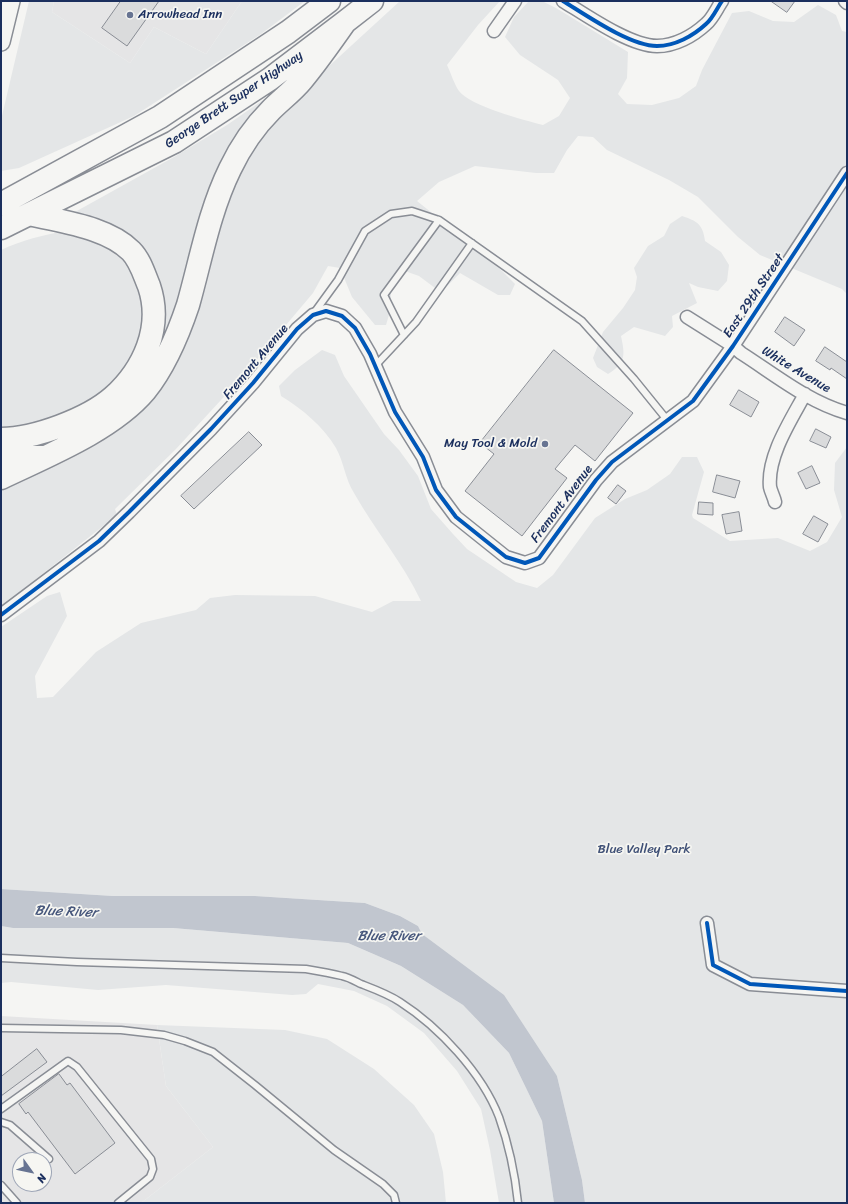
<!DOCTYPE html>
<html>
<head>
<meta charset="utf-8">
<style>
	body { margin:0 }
	#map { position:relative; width:848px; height:1204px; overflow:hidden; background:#f5f5f3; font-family:Sriracha,sans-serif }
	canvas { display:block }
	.frame { position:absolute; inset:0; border:2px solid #1b2f5e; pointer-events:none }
	.north { position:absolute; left:12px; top:1152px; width:40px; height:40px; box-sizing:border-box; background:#f6f6f2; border:1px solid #9ea6b7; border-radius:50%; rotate:123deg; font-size:11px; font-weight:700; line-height:16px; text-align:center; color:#1b2f5e }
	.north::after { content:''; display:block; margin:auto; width:14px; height:18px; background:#677492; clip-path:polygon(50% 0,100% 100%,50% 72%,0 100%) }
</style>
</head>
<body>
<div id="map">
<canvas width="848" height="1204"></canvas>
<div class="frame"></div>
<div class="north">N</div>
</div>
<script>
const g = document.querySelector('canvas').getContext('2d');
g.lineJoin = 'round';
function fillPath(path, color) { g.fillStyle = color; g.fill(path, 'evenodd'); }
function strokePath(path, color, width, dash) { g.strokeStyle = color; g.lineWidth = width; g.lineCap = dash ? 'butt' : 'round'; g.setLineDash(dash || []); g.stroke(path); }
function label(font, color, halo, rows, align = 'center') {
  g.font = font + ' Sriracha,sans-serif'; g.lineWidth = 3.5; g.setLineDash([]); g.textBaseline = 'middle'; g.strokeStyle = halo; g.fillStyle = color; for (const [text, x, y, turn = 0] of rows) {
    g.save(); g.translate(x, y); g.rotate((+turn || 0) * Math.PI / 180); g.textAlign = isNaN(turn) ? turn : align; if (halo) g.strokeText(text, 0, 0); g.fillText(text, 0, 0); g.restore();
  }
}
const built = new Path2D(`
	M54 1H242L206 54 154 27 130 63 52 12Z
	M1 1016 157 1025 166 1086 213 1147 141 1203H1ZM20 1160H44V1184H20Z`);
const green = new Path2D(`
	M29 1H54L52 12 130 63 154 27 206 54 242 1H305L261 34 134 116 19 168 1 171V120Z
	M400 1H500L478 25 447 65C451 73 454 84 459 91 470 106 524 120 543 125L559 116 570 98 558 80 520 55 505 37 514 17 529 1H542L556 8 628 52 627 78 618 94 627 104 652 105 679 98 696 86 702 70 732 13 749 11 773 21 794 22 818 5 836 15 842 31 847 32V294L842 289 760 255 738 237 698 197 669 180 607 150 593 137 578 136 567 150 554 173H536L475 166 439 182 417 201 492 261 515 284 510 295H498L460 273 447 286 435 288 419 276 402 270 391 280V308L386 325H375L352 297 340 268 328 266 313 293 243 376 176 449 115 509 117 515 1 607V489L162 385 185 347 191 331 213 250 229 198 239 174 254 145 292 100Z
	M276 91 251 119 164 349 140 378 150 264 66 217 174 157 227 125Z
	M682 216C697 221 703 224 705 241L721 252 729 265 727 281 718 291 698 287 689 283 697 303 672 316 673 327 665 336 634 327 621 336C625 355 626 363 608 374L597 367 593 358 603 332 623 308 635 290 637 277 634 268 648 246 664 236 670 224Z
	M66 231 84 233 130 260 146 314 136 355 111 387 88 403 47 420 14 429 1 430V250C22 240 43 235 66 231Z
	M322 350 335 355 344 376 384 434 399 450 418 476 431 509 453 534 467 549 516 582 537 588 553 575 595 518 625 499 647 490 670 474 682 457H697L704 472 692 515 693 518 730 541 778 538 810 551 827 542 842 517 834 490 835 463 847 447V1203H585L582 1180 557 1076 439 949 422 934 418 926 400 916 365 903 255 896H113L1 889V627L47 596 60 592 67 616 35 676 37 698 53 697 96 652 141 623 196 610 210 598 235 595 315 596 372 612 393 601H421C403 563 375 530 354 493 345 479 344 462 336 448 323 426 302 409 281 396L279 386 295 370Z
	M1 926 13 928H173L348 943 401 966 463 1005 509 1053 542 1121 554 1203H499L490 1150 481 1109 457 1071 424 1033 387 1006 354 991 318 984 306 994 292 995 166 985 98 990 11 982 1 983Z
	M157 1025 285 1030 327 1039 374 1069 414 1105 434 1134 443 1172 446 1203H141L213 1147 166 1086Z`);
const water = new Path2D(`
	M1 889 113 896H255L365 903 400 916 418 926 422 934 504 995 557 1076 582 1180 585 1203H554L542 1121 509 1053 463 1005 401 966 348 943 173 928H13L1 926Z`);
const building = new Path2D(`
	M121 1H159L127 46 102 28Z
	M771 1H795L787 12Z
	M785 317 805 330 794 346 775 332Z
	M825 347 847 362V379L831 368 830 370 816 361Z
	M554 350 633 413 595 461 575 445 555 469 567 478 522 536 465 491 494 454 480 443Z
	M739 390 759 402 751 417 730 405Z
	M816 429 831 437 826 448 810 441Z
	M249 432 262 445 194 509 181 496Z
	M812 466 820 483 806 489 798 473Z
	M717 475 740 481 735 498 713 492Z
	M618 485 626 491 616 504 608 498Z
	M699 502 713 503V515L698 514Z
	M739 512 742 531 726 534 722 515Z
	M814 516 828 524 818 542 803 534Z
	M37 1049 47 1062 1 1096V1077Z
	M59 1074 67 1085 70 1083 115 1143 75 1174 28 1112 26 1114 19 1104Z`);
const service = new Path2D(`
	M314 313 338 280 365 231 391 214 412 211 439 220 582 321 634 379 668 421
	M404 335 384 295 439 220
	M375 366 416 322 472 243
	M1 958 77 962 306 969C318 971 330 973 342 976 348 977 355 981 361 984 374 989 388 994 400 1002 439 1027 482 1073 499 1117 509 1145 515 1174 518 1203
	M1 1028 121 1030 164 1035 185 1041 213 1052 255 1085 334 1150 383 1184 394 1195 396 1203
	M1 1109 68 1061 77 1067 151 1159 153 1169 150 1177 118 1203
	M1 1122 10 1125 49 1159
	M1 1185 17 1203`);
const minor = new Path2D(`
	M563 1C586 15 630 46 657 46 675 46 693 36 706 24 713 18 717 8 722 1
	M845 1 847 3
	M494 31 515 1
	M687 317 733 346 741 353C774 374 808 402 847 413
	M775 502C774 497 771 492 770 487 767 456 791 420 805 394
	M1 615 99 541 129 512 211 429 253 383 297 329 313 315 326 311 342 316 355 328 370 354 395 412 423 457 436 490 456 517 506 557 525 563 539 558 596 480 612 462 693 401 733 346 847 173
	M707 923 713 965 750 984 847 991`);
const secondary = new Path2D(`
	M1 42 11 1`);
const motorway = new Path2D(`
	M1 204 160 117 288 32 329 1
	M1 228 174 142 270 79 345 22 372 1
	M1 439C34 439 88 419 113 397 144 369 163 327 149 286 144 274 140 260 131 251 107 227 62 222 30 214
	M1 456 42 457
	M1 478C47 456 112 430 145 391 165 366 178 335 188 305 201 259 209 212 230 169 240 148 255 126 271 110 281 100 293 91 302 80 317 62 331 42 345 22`);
const cycleway = new Path2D(`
	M563 1C586 15 630 46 657 46 675 46 693 36 706 24 713 18 717 8 722 1
	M1 615 99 541 129 512 211 429 253 383 297 329 313 315 326 311 342 316 355 328 370 354 395 412 423 457 436 490 456 517 506 557 525 563 539 558 596 480 612 462 693 401 733 346 847 173
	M707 923 713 965 750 984 847 991`);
const markers = [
	[130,15,4,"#677492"],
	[545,444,4,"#677492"]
];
const poiNames = [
	["Arrowhead Inn",138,15],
	["May Tool & Mold",537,444,"right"]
];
const streetNames = [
	["George Brett Super Highway",234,100,-34],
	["East 29th Street",754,296,-56],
	["Fremont Avenue",256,362,-50],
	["White Avenue",796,370,31],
	["Fremont Avenue",562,504,-53]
];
const parkNames = [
	["Blue Valley Park",644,850]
];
const waterNames = [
	["Blue River",66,912,2],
	["Blue River",389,936]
];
fillPath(built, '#e5e5e6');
fillPath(green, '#e4e6e7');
fillPath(water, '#c1c6cf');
fillPath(building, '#dadbdc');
strokePath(building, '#898d95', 1);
strokePath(service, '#898d95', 9);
strokePath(minor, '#898d95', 15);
strokePath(secondary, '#898d95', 20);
strokePath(motorway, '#898d95', 25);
strokePath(service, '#f5f5f3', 6);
strokePath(minor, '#f5f5f3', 12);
strokePath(secondary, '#f5f5f3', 17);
strokePath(motorway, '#f5f5f3', 22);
strokePath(cycleway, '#0057b8', 4);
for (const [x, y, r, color] of markers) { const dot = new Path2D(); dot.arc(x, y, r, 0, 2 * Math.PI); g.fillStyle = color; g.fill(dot); strokePath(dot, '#f6f6f2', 1.5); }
label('13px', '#1b2f5e', '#f6f6f2', poiNames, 'left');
label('13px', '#1b2f5e', '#f6f6f2', streetNames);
label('13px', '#405177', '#f6f6f2', parkNames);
label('italic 14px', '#46567b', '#f6f6f2', waterNames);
</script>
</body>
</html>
